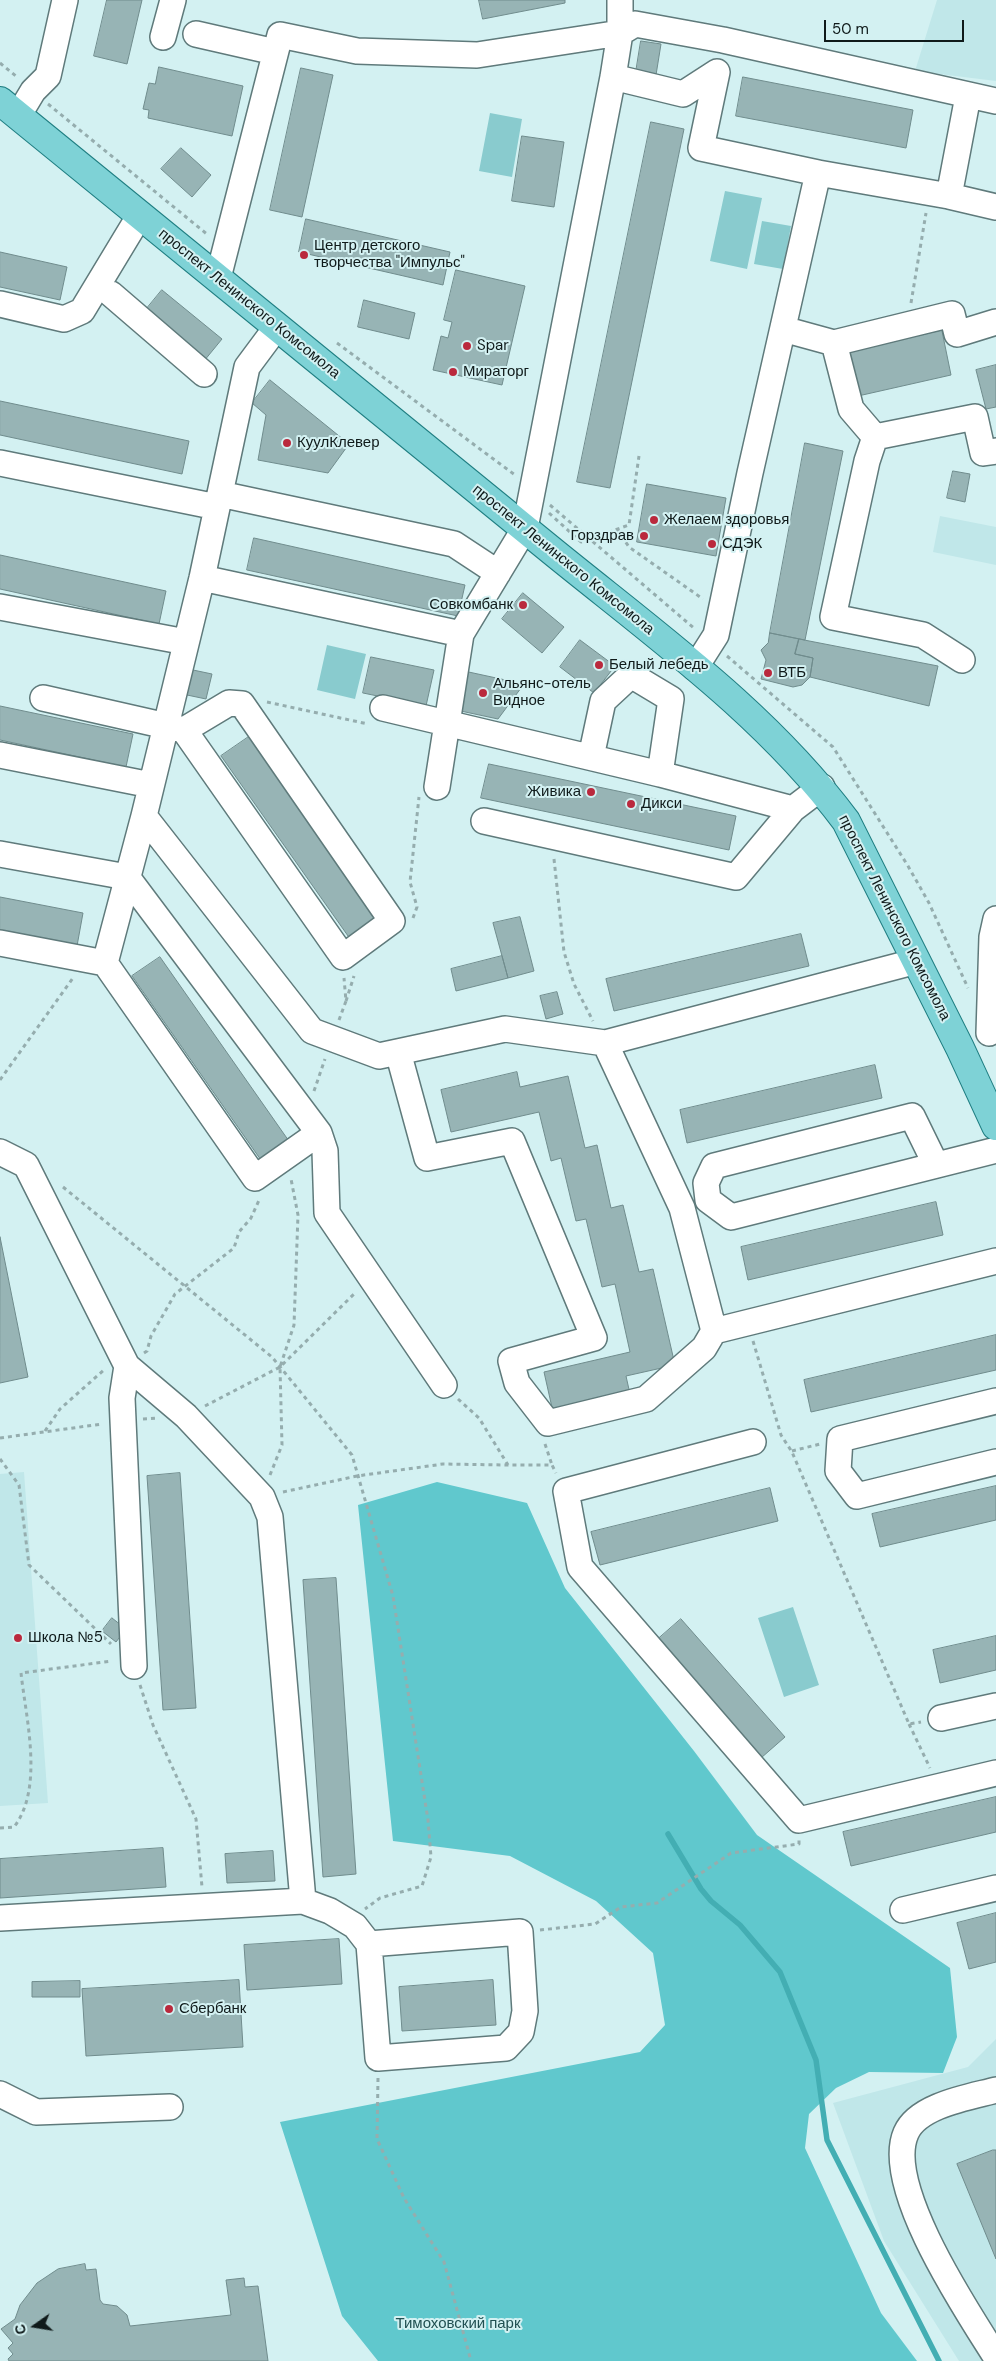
<!DOCTYPE html>
<html>
<head>
<meta charset="utf-8">
<style>
	body { margin:0 }
	#map { position:relative; width:996px; height:2361px; overflow:hidden; background:#d3f1f2; font-family:"DM Sans",sans-serif }
	canvas { display:block }
	.north { position:absolute; left:10px; top:2301px; width:50px; height:50px; -webkit-text-stroke:4px #d3f1f2; paint-order:stroke; rotate:257deg; font-size:14px; font-weight:700; line-height:20px; text-align:center; color:#0f1a1a }
	.north::after { content:''; display:block; margin:auto; width:18px; height:22px; background:#0f1a1a; clip-path:polygon(50% 0,100% 100%,50% 72%,0 100%) }
	.scale { position:absolute; left:824px; top:20px; width:140px; height:22px; box-sizing:border-box; border:2px solid #0f1a1a; border-top:0; padding-left:6px; font-size:15px; line-height:18px; white-space:nowrap; color:#0f1a1a; -webkit-text-stroke:4px #d3f1f2; paint-order:stroke }
</style>
</head>
<body>
<div id="map">
<canvas width="996" height="2361"></canvas>
<div class="north">С</div>
<div class="scale">50 m</div>
</div>
<script>
const g = document.querySelector('canvas').getContext('2d');
g.lineJoin = 'round';
function fillPath(path, color) { g.fillStyle = color; g.fill(path, 'evenodd'); }
function strokePath(path, color, width, dash) { g.strokeStyle = color; g.lineWidth = width; g.lineCap = dash ? 'butt' : 'round'; g.setLineDash(dash || []); g.stroke(path); }
function label(font, color, halo, rows, align = 'center') {
  g.font = font + ' "DM Sans",sans-serif'; g.lineWidth = 4; g.setLineDash([]); g.textBaseline = 'middle'; g.strokeStyle = halo; g.fillStyle = color; for (const [text, x, y, turn = 0] of rows) {
    g.save(); g.translate(x, y); g.rotate((+turn || 0) * Math.PI / 180); g.textAlign = isNaN(turn) ? turn : align; if (halo) g.strokeText(text, 0, 0); g.fillText(text, 0, 0); g.restore();
  }
}
const built = new Path2D(`
	M937 0H996V81L915 71Z
	M940 516 996 527V565L933 552Z
	M24 1472 48 1803 0 1806V1474Z
	M996 2039V2357L990 2361H959L884 2241 833 2103 968 2067Z`);
const green = new Path2D(`
	M490 113 522 119 512 177 479 171Z
	M725 191 762 198 747 269 710 261Z
	M762 221 791 226 783 269 754 264Z
	M327 645 366 654 355 699 317 690Z
	M793 1607 819 1685 784 1697 758 1618Z`);
const forest = new Path2D(`
	M437 1482 527 1503 565 1588 694 1751 757 1835 950 1968 957 2037 943 2073 869 2072 836 2088 809 2114 805 2148 881 2313 917 2361H378L342 2316 280 2122 640 2052 665 2025 653 1953 596 1901 510 1856 393 1841 358 1505Z`);
const stream = new Path2D(`
	M668 1834 701 1889 711 1901 740 1925 780 1972 816 2060 827 2140 939 2361`);
const building = new Path2D(`
	M107 0H142L127 64 94 56Z
	M479 0H565V3L483 19Z
	M641 41 661 44 656 75 636 72Z
	M159 67 243 86 232 136 148 118 149 110 143 109 149 83 155 84Z
	M301 68 333 75 302 217 270 210Z
	M743 77 913 110 906 148 736 116Z
	M651 122 684 129 610 488 577 482Z
	M522 136 564 142 554 207 512 201Z
	M181 148 211 175 192 197 161 169Z
	M306 219 450 252 443 285 299 252Z
	M0 252 67 267 60 300 0 287Z
	M456 270 525 286 502 385 433 370 441 336 448 338 452 322 444 320Z
	M162 290 222 339 204 361 144 312Z
	M364 300 415 313 409 339 358 327Z
	M942 331 951 375 858 396 848 352Z
	M996 365V407L986 409 976 370Z
	M270 380 349 444 328 473 258 460 266 415 252 403Z
	M0 401 189 441 182 474 0 435Z
	M805 443 843 451 805 640 770 633Z
	M953 471 970 474 965 502 947 498Z
	M647 484 726 498 716 556 637 542Z
	M254 538 465 585 458 616 247 570Z
	M0 555 166 591 159 624 0 589Z
	M523 593 564 627 542 653 502 619Z
	M770 633 799 639 795 654 813 658 810 677 802 685 793 687 761 679 766 660 761 650 768 643Z
	M799 639 938 666 929 706 810 677 813 658 795 654Z
	M580 640 615 666 594 693 560 667Z
	M371 657 434 670 426 706 363 693Z
	M193 670 212 674 206 699 187 695Z
	M464 671 524 684 498 719 456 710Z
	M0 706 133 734 126 767 0 740Z
	M250 736 381 923 353 943 221 756Z
	M489 764 736 816 729 850 481 798Z
	M0 897 83 913 77 946 0 931Z
	M520 917 534 971 508 978 493 923Z
	M801 934 809 966 614 1011 606 979Z
	M502 956 508 978 456 991 451 969Z
	M160 957 291 1144 263 1163 132 976Z
	M557 992 563 1014 546 1019 540 996Z
	M875 1065 882 1098 687 1143 680 1110Z
	M517 1072 520 1087 568 1076 585 1148 597 1145 611 1208 623 1205 639 1272 653 1269 675 1365 626 1376 630 1394 553 1412 544 1372 630 1352 615 1284 602 1287 586 1219 576 1221 561 1158 551 1161 539 1112 451 1132 441 1090Z
	M936 1202 943 1235 748 1280 741 1247Z
	M0 1237 28 1377 0 1383Z
	M996 1335V1370L811 1412 804 1380Z
	M180 1473 196 1708 163 1710 147 1476Z
	M996 1486V1520L880 1547 872 1514Z
	M770 1488 778 1521 600 1565 591 1532Z
	M336 1578 356 1874 323 1877 303 1580Z
	M112 1618 126 1629 116 1642 102 1631Z
	M681 1619 785 1737 761 1758 657 1640Z
	M996 1636V1670L940 1683 933 1650Z
	M996 1797V1832L851 1866 843 1832Z
	M163 1848 166 1887 0 1898V1859Z
	M273 1851 275 1881 227 1883 225 1854Z
	M996 1913V1962L969 1969 957 1923Z
	M339 1939 342 1984 247 1990 244 1945Z
	M239 1980 243 2047 86 2056 82 1989Z
	M493 1980 496 2025 402 2031 399 1987Z
	M80 1981V1997H32V1982Z
	M993 2150H996V2259L957 2164Z
	M85 2264 86 2270 96 2269 100 2300 103 2304 117 2306 127 2315 130 2326 231 2315 226 2280 244 2278 245 2287 258 2286 268 2361H9L8 2359 13 2354 8 2348 13 2343 1 2329 15 2319 20 2305 37 2283 58 2269Z`);
const path = new Path2D(`
	M0 63 17 77
	M48 104 208 235
	M911 303 926 213
	M337 343 515 475
	M550 505 695 629
	M549 513 581 542 629 525 639 456
	M617 529 629 547 703 599
	M727 656 833 747 908 866 929 903 968 988
	M267 702 368 724
	M554 859 564 952 574 984 593 1021
	M413 918 417 907 410 882 419 797
	M346 1001 354 976
	M339 1020 346 1001 344 978
	M0 1080 73 978
	M314 1091 325 1059
	M63 1187 272 1357 352 1455 393 1596 428 1820 431 1857 422 1886 380 1898 365 1909
	M753 1341 781 1435 792 1452 909 1724 921 1722
	M144 1353 147 1351 151 1336 175 1294 234 1248 239 1232 251 1218 260 1198
	M458 1399 479 1418 508 1465H552L556 1473
	M205 1406 280 1367 356 1292
	M143 1419 157 1418
	M45 1431 60 1409 105 1369
	M0 1438 102 1424
	M545 1444 552 1465
	M792 1451 820 1444
	M0 1459 19 1485 29 1565 111 1644
	M270 1475 282 1445 280 1367 294 1325 298 1215 291 1179
	M283 1492 357 1476 443 1464 508 1465
	M140 1685 153 1725 196 1819 202 1887
	M909 1724 930 1768
	M0 1828 14 1827C44 1788 26 1719 21 1673L112 1661
	M540 1930 595 1924 621 1907 657 1903 731 1853 799 1844V1840
	M378 2078 377 2139 404 2198 444 2262 471 2361`);
const minor = new Path2D(`
	M196 34 275 52
	M163 37 173 0
	M613 77 683 94 717 72 701 148 818 173 750 473 716 635 695 668
	M18 116 33 91 48 76 65 0
	M818 173 949 196 968 96
	M949 196 996 207
	M218 278 280 35 357 51 477 55 620 33 635 24 723 40 996 101
	M111 294 204 374
	M0 304 64 319 82 311 140 215
	M276 328 247 367 202 578 144 816 105 963 255 1178 319 1133
	M783 329 834 343 952 314 957 334 996 322
	M834 343 851 409 875 437
	M875 437 867 461 833 617 923 635 962 660
	M875 437 975 417 983 453 996 451
	M0 463 217 507
	M220 494 454 544 498 573
	M202 578 461 634
	M0 607 186 642
	M43 698 184 730 229 703 242 704 392 921 343 957 184 730
	M383 708 660 774 671 699 631 675 603 701 591 757
	M0 755 151 785
	M660 774 793 809
	M437 787 461 634 525 528 613 77 620 33V0
	M144 816 312 1031 379 1056 505 1029 605 1043 682 1208 714 1331 996 1261
	M484 821 736 877 793 809 822 787
	M0 854 127 877 319 1133 325 1151 327 1213 444 1385
	M0 943 105 963
	M989 1033 992 937 996 919
	M605 1043 917 961
	M398 1052 427 1158 512 1141 594 1338 511 1361 517 1383 548 1423 646 1399 704 1348 714 1331
	M0 1152 26 1165 127 1366 186 1416 262 1497 270 1517 303 1901
	M936 1165 912 1116 714 1166 706 1183 708 1200 731 1217 996 1150
	M127 1366 122 1398 134 1666
	M996 1401 840 1439 838 1471 857 1496 996 1462
	M753 1442 566 1491 580 1567 799 1820 996 1773
	M941 1718 996 1706
	M903 1910 996 1888
	M0 1918 303 1901 330 1911 355 1926 369 1944 378 2058 506 2048 521 2032 525 2011 520 1932 369 1944
	M996 2090C970 2097 918 2105 906 2133 883 2186 967 2311 996 2357
	M0 2094 36 2112 170 2107`);
const major = new Path2D(`
	M0 101C181 250 365 397 546 546 651 632 765 712 846 821L960 1048 996 1126`);
const markers = [
	[304,255,5,"#ba293d"],
	[467,346,5,"#ba293d"],
	[453,372,5,"#ba293d"],
	[287,443,5,"#ba293d"],
	[654,520,5,"#ba293d"],
	[644,536,5,"#ba293d"],
	[712,544,5,"#ba293d"],
	[523,605,5,"#ba293d"],
	[599,665,5,"#ba293d"],
	[768,673,5,"#ba293d"],
	[483,693,5,"#ba293d"],
	[591,792,5,"#ba293d"],
	[631,804,5,"#ba293d"],
	[18,1638,5,"#ba293d"],
	[169,2009,5,"#ba293d"]
];
const poiNames = [
	["Центр детского",314,246],
	["творчества \"Импульс\"",314,263],
	["Spar",477,346],
	["Мираторг",463,372],
	["КуулКлевер",297,443],
	["Желаем здоровья",664,520],
	["Горздрав",634,536,"right"],
	["СДЭК",722,544],
	["Совкомбанк",513,605,"right"],
	["Белый лебедь",609,665],
	["ВТБ",778,673],
	["Альянс-отель",493,684],
	["Видное",493,701],
	["Живика",581,792,"right"],
	["Дикси",641,804],
	["Школа №5",28,1638],
	["Сбербанк",179,2009]
];
const streetNames = [
	["проспект Ленинского Комсомола",249,304,39],
	["проспект Ленинского Комсомола",563,560,39],
	["проспект Ленинского Комсомола",894,918,63]
];
const parkNames = [
	["Тимоховский парк",458,2324]
];
fillPath(built, '#c0e7e9');
fillPath(green, '#89cbce');
fillPath(forest, '#60c8cd');
strokePath(stream, '#43aeb3', 5.5);
fillPath(building, '#97b4b5');
strokePath(building, '#708c8d', 1);
strokePath(minor, '#5f7a7b', 28);
strokePath(major, '#1f7e82', 30);
strokePath(path, '#95adae', 3, [4, 4]);
strokePath(minor, '#fff', 25);
strokePath(major, '#7ed2d6', 28);
for (const [x, y, r, color] of markers) { const dot = new Path2D(); dot.arc(x, y, r, 0, 2 * Math.PI); g.fillStyle = color; g.fill(dot); strokePath(dot, '#d3f1f2', 2); }
label('15px', '#0f1a1a', '#d3f1f2', poiNames, 'left');
label('15px', '#0f1a1a', '#d3f1f2', streetNames);
label('15px', '#215052', '#d3f1f2', parkNames);
</script>
</body>
</html>
